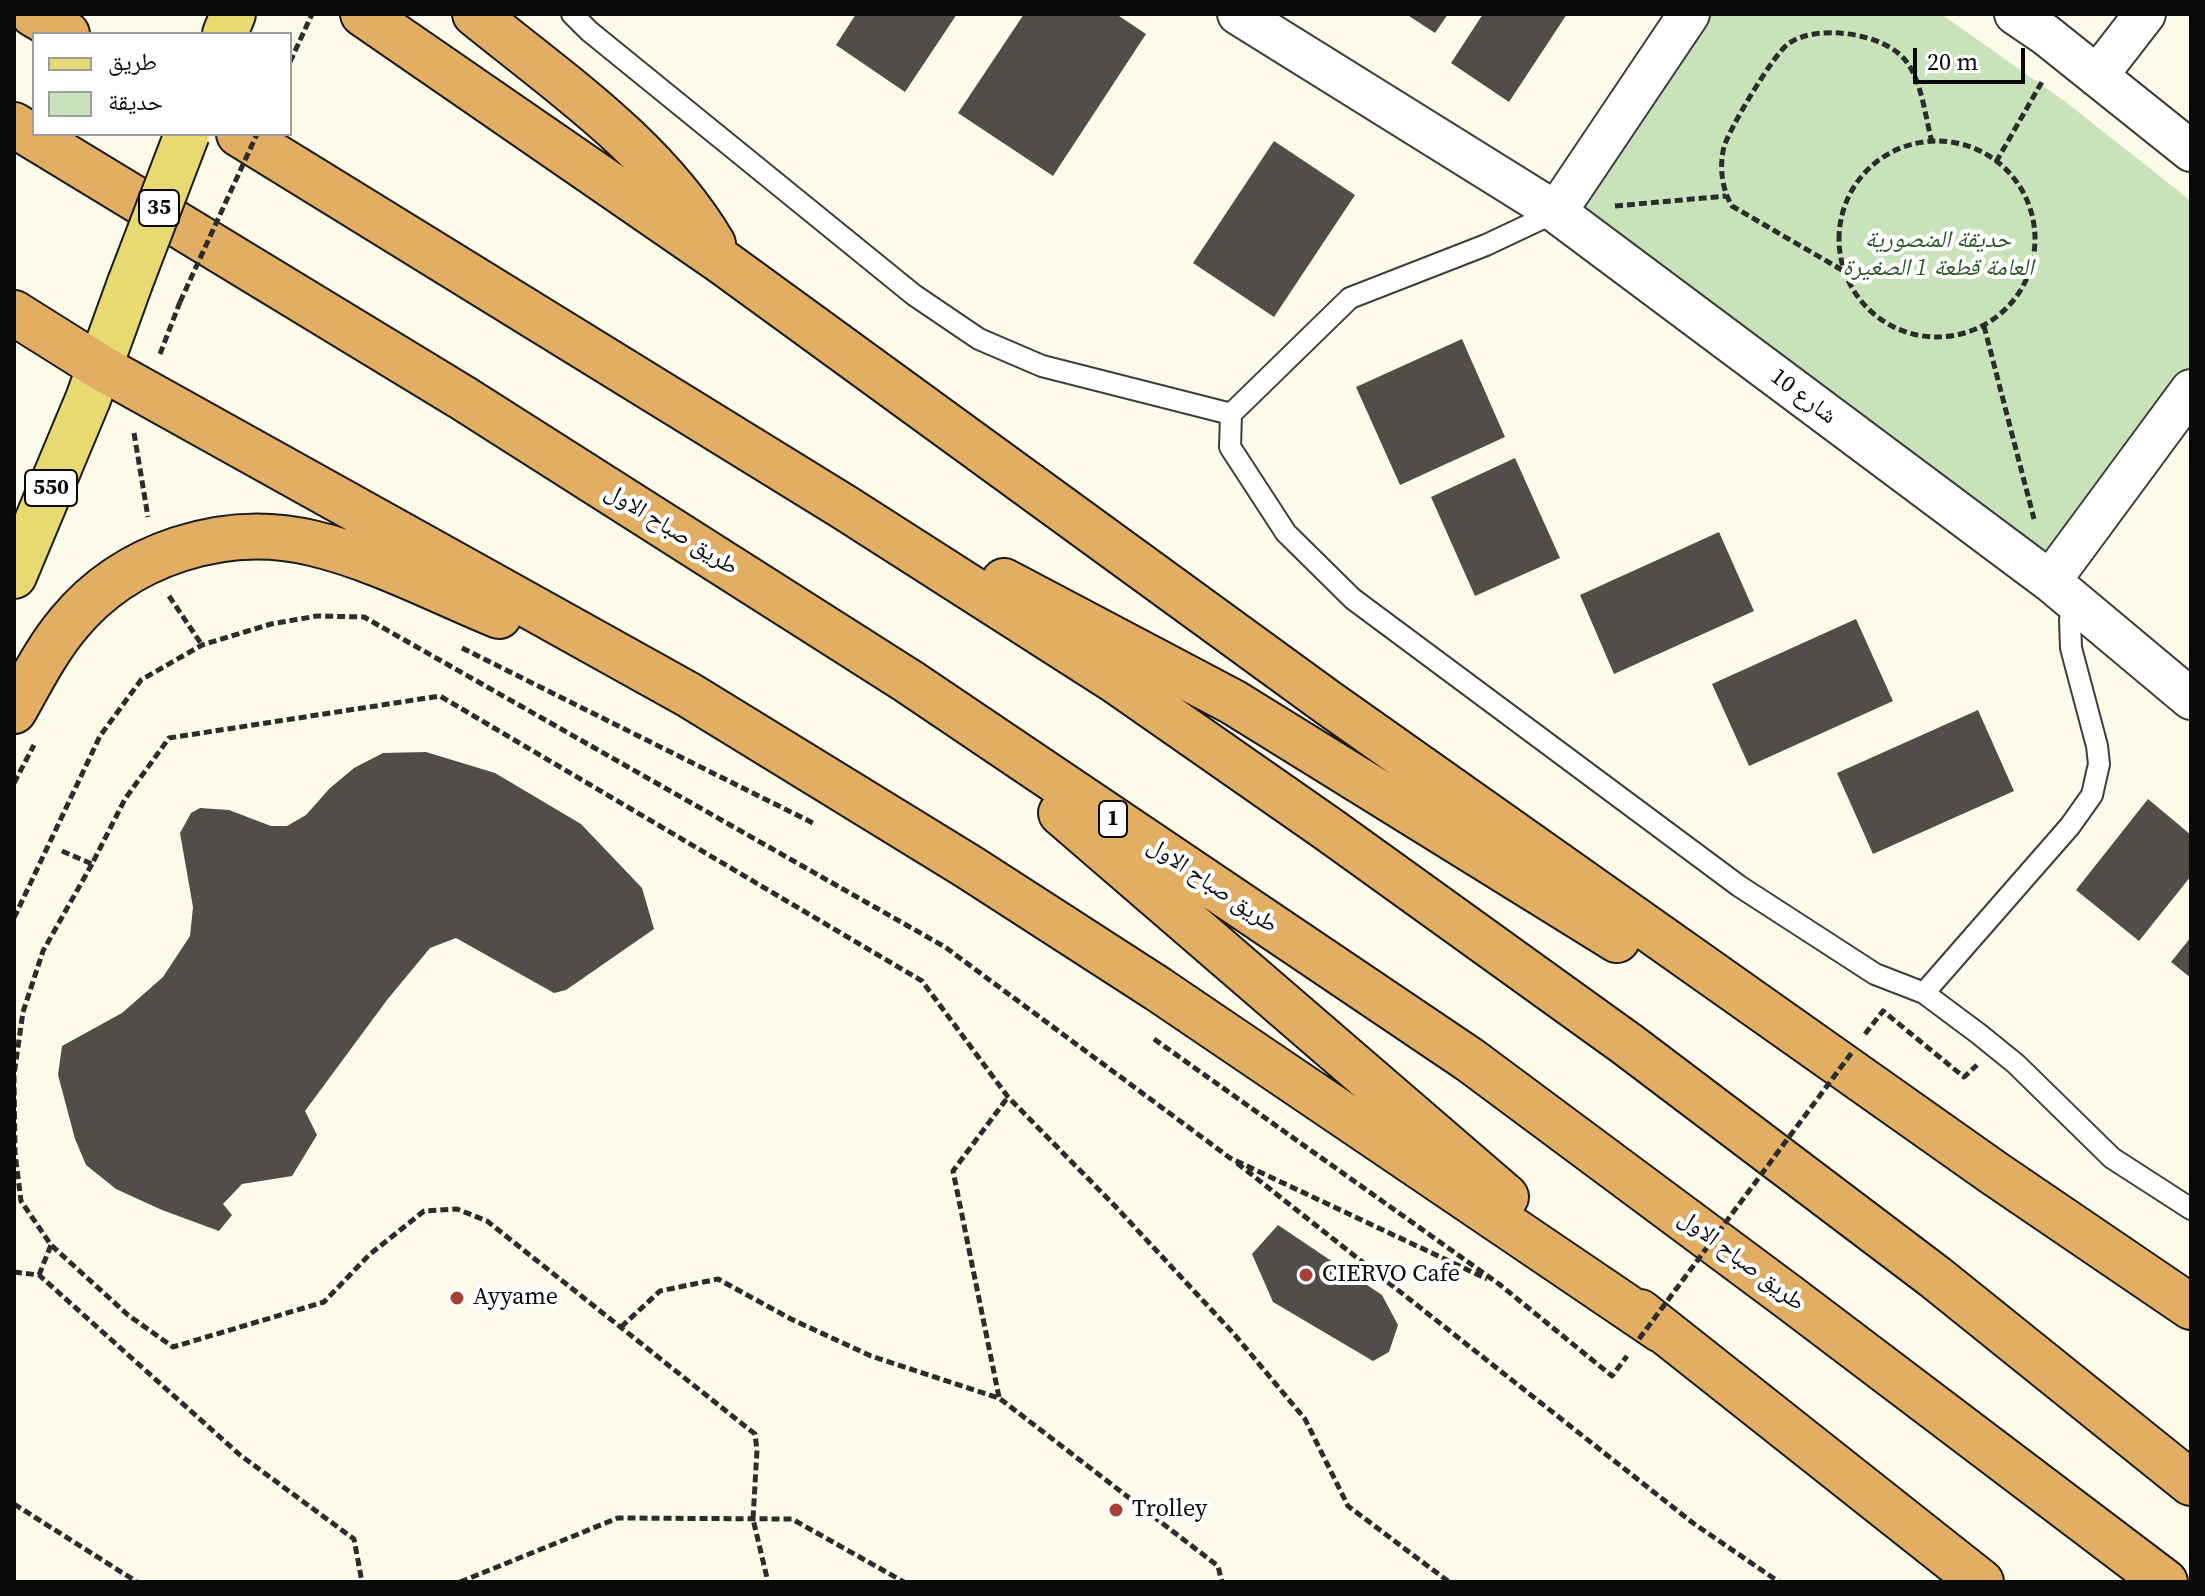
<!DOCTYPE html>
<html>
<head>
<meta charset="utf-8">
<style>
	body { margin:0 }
	#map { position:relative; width:2205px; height:1596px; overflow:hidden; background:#fcfbea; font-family:"Source Serif 4","Noto Naskh Arabic",serif }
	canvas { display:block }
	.frame { position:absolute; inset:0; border:16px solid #0a0a0a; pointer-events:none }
	.legend { position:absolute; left:32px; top:32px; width:260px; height:104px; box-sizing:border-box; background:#fff; border:2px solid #9d9d9d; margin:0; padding:10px 14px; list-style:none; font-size:24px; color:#0a0a0a }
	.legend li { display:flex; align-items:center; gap:16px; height:40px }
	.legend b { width:40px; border:2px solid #9d9d9d }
	.scale { position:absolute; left:1913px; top:48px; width:112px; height:36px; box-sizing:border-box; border:4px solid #0a0a0a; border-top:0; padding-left:10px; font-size:24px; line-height:28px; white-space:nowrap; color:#0a0a0a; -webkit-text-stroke:6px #fff; paint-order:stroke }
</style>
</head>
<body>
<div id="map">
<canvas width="2205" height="1596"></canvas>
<div class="frame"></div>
<ul class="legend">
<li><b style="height:10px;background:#e7da70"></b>طريق</li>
<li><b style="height:22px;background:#c8e2b9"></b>حديقة</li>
</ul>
<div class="scale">20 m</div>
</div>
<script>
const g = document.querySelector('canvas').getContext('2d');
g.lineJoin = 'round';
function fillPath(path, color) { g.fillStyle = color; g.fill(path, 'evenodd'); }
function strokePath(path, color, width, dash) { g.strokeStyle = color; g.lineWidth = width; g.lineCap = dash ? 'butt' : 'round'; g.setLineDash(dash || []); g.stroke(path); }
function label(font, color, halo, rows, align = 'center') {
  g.font = font + ' "Source Serif 4","Noto Naskh Arabic",serif'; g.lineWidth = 8; g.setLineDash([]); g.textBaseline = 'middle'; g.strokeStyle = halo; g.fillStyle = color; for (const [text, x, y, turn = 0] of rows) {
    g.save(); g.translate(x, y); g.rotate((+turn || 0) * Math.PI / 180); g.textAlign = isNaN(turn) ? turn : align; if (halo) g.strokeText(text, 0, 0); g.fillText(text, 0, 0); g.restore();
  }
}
const green = new Path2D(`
	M1707 14H1941L2067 103 2191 201V370L2071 537 2046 567 1560 227Z`);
const building = new Path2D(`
	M856 14H957L905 92 836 45Z
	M1024 14H1116L1146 34 1053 176 958 113Z
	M1406 14H1448L1435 33Z
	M1483 14H1567L1509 102 1451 63Z
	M1274 141 1355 195 1274 317 1193 263Z
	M1462 339 1505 437 1400 485 1356 387Z
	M1515 458 1560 558 1475 596 1431 497Z
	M1719 532 1754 611 1614 674 1580 595Z
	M1856 619 1893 701 1749 766 1712 684Z
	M1978 710 2014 791 1873 854 1837 773Z
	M426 752 495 773 581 824 642 888 654 929 566 990 554 993 456 938 430 948 387 1000 305 1111 317 1135 292 1176 242 1184 223 1204 232 1215 219 1231 162 1210 116 1189 86 1165 75 1139 58 1075 62 1046 122 1013 163 977 190 936 193 907 180 833 191 813 200 808 229 810 271 826H287L306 815 330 788 354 768 383 753Z
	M2148 799 2191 835V876L2139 941 2076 890Z
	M2191 937V978L2171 962Z
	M1278 1225 1382 1295 1398 1325 1389 1352 1373 1361 1273 1302 1252 1254Z`);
const path = new Path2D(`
	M290 62 312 14
	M1839 239a98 98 0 1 1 196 0a98 98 0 1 1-196 0Z
	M1996 162 2043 80
	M1615 206 1726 196
	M1842 270 1732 206C1722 189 1719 167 1724 147 1729 129 1773 55 1788 44 1816 23 1885 33 1906 61 1922 82 1925 116 1932 142
	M1984 326 2034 519
	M160 354 180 302
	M134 433 148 517
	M169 596 202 645
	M462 648 815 824
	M14 783 34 745
	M62 851 92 864 125 799 169 738 440 696 922 981 1008 1097 1115 1206 1234 1334 1305 1419 1348 1506 1449 1582
	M92 864 43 951 23 1012 14 1075 15 1153 21 1201 51 1245 128 1315 173 1347 324 1302 369 1255 424 1211 457 1209 487 1221 755 1434 757 1450 753 1519 768 1582
	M14 918 100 736 141 680 202 645 271 624 317 616 364 617 945 947 1230 1158 1487 1279
	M1865 1034 1883 1011 1964 1077 1977 1065
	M1154 1039 1499 1284 1612 1376 1627 1356
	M1237 1163 1693 1523 1779 1582
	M14 1272 39 1275 240 1455 354 1539 362 1582
	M39 1275 51 1245
	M621 1327 660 1291 718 1279 791 1319 871 1356 999 1398 1218 1566 1222 1582
	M999 1397 953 1171 1008 1097
	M14 1504 137 1582
	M460 1582 618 1518 792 1519 904 1582`);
const service = new Path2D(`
	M572 14 589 31 914 295 979 339 1042 366 1231 414
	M1556 212 1486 245 1350 298 1231 414 1230 447 1286 533 1353 599 1739 886 1875 974 1924 993 1979 1034 2016 1064 2112 1158 2191 1209
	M1924 993 2070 826 2092 795 2099 764 2097 746 2071 648 2070 620 2075 601`);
const minor = new Path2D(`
	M1238 14 1556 212 2050 581 2191 699
	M2015 14 2046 35 2191 151
	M2097 76 2145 14
	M1556 212 1689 14
	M2050 581 2191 390`);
const primary = new Path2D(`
	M225 34 233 14
	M14 576 88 399 130 283`);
const motorway = new Path2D(`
	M33 14 67 34
	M363 14 724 263 1327 702 1994 1173 2191 1307
	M475 14C561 84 655 147 713 244
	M14 125 463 398 908 681 1470 1060 1790 1298 2165 1582
	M239 134 844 507 1116 681 1331 831 1627 1044 1935 1277 2191 1483
	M14 313 100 367 689 695 969 867 1158 989 1661 1330
	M1004 581 1233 702 1617 940
	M14 711C31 681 47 649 69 623 126 554 224 522 312 543 376 558 438 591 499 616
	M1061 813 1506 1197
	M1640 1312 1981 1582`);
const pathBridge = new Path2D(`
	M180 302 257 134
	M1639 1339 1853 1051`);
const primaryBridge = new Path2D(`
	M130 283 187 134`);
const markers = [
	[1306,1275,8,"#a73f35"],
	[457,1298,8,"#a73f35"],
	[1116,1510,8,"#a73f35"]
];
const shields = [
	[159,208,40],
	[51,488,52],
	[1113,819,28]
];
const shieldNames = [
	["35",159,208],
	["550",51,488],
	["1",1113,819]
];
const parkNames = [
	["حديقة المنصورية",1938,241],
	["العامة قطعة 1 الصغيرة",1938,269]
];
const streetNames = [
	["شارع 10",1803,397,37],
	["طريق صباح الاول",671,530,32],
	["طريق صباح الاول",1212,886,34],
	["طريق صباح الاول",1741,1261,37]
];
const poiNames = [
	["CIERVO Cafe",1322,1275],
	["Ayyame",473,1298],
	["Trolley",1132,1510]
];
fillPath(green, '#c8e2b9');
fillPath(building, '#514d48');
strokePath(service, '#3d3d3d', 24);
strokePath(minor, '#3d3d3d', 44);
strokePath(primary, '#1b1b1b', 48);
strokePath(motorway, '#1b1b1b', 48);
strokePath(path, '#2c2c2c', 5, [8, 4]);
strokePath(service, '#fff', 20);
strokePath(minor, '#fff', 40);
strokePath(primary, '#e7da70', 44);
strokePath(motorway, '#e1ae63', 44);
strokePath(primaryBridge, '#1b1b1b', 48, []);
strokePath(pathBridge, '#2c2c2c', 5, [8, 4]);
strokePath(primaryBridge, '#e7da70', 44);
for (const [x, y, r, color] of markers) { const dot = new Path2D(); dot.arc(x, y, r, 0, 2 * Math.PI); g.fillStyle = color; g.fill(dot); strokePath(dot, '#fff', 3); }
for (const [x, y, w] of shields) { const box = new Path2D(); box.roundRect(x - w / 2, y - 18, w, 36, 6); g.fillStyle = '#fff'; g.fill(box); strokePath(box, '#0a0a0a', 2); }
label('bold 22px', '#0a0a0a', null, shieldNames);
label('italic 24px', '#285824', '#fff', parkNames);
label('24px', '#0a0a0a', '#fff', streetNames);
label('24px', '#0a0a0a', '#fff', poiNames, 'left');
</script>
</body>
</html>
